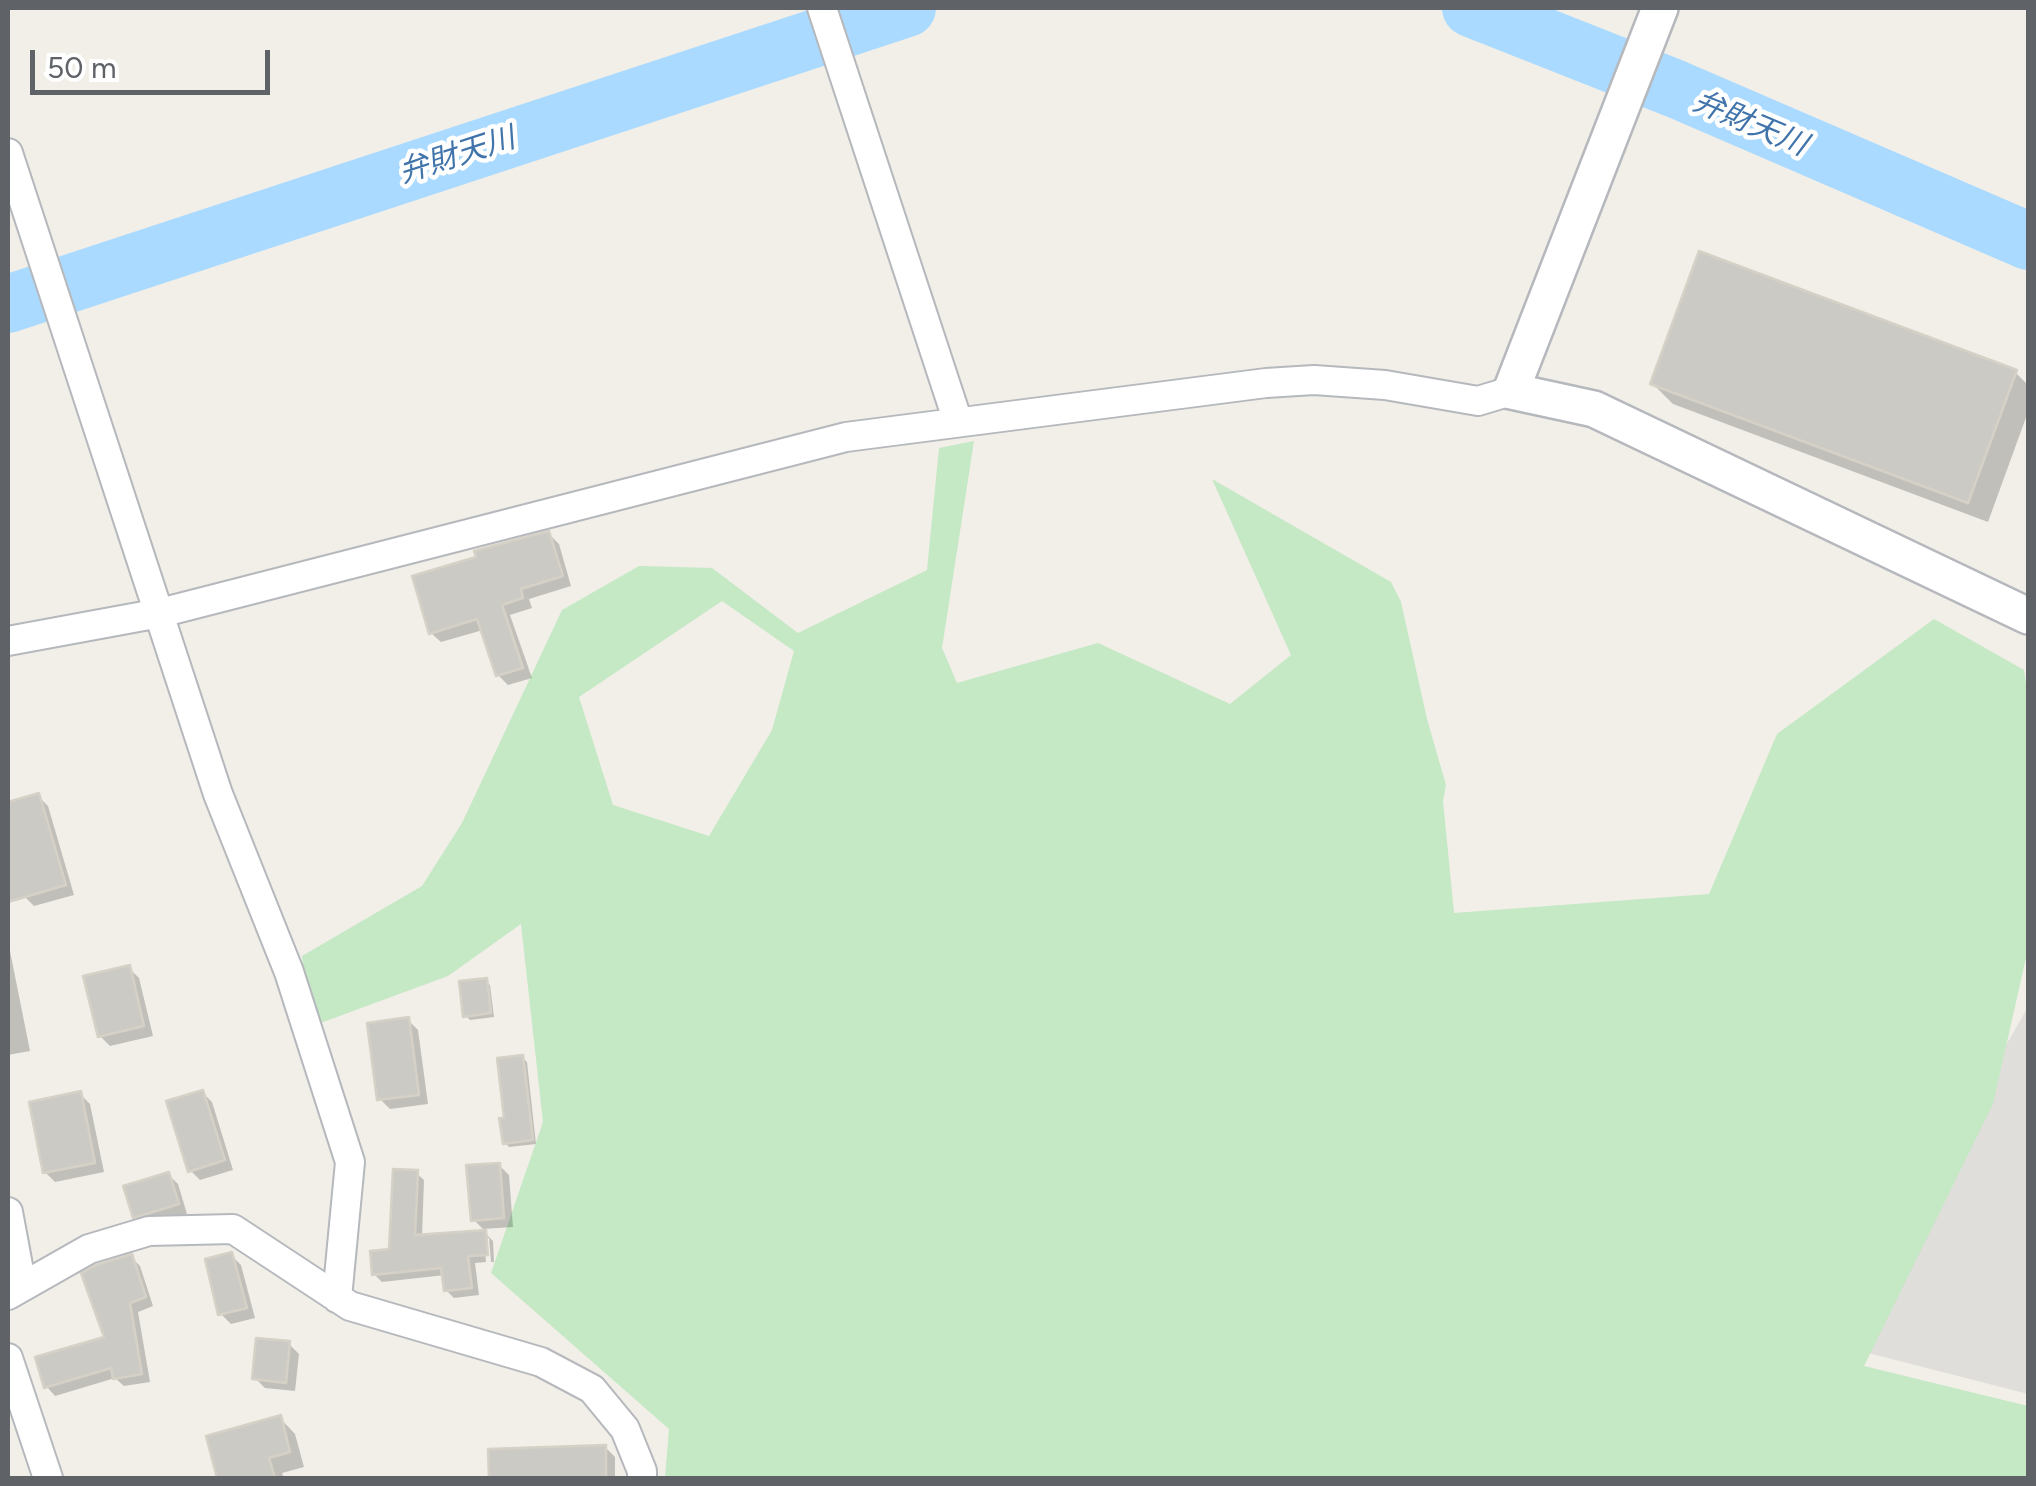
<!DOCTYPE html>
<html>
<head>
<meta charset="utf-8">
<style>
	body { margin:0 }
	#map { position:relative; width:2036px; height:1486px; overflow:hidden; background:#f1efe8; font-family:Figtree,sans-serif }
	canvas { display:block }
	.frame { position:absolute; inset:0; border:10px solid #5f6368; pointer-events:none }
	.scale { position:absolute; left:30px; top:50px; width:240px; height:45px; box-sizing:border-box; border:5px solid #5f6368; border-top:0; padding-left:12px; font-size:30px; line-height:35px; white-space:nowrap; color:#5f6368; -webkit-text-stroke:8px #fff; paint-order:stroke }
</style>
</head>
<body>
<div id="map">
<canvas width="2036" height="1486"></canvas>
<div class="frame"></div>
<div class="scale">50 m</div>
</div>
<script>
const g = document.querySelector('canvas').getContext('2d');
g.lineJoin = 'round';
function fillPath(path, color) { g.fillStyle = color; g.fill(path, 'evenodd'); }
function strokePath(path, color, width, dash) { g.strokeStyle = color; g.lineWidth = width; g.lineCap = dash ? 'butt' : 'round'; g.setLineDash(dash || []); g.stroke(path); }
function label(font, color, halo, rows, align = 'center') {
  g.font = font + ' Figtree,"Noto Sans JP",sans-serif'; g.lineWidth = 9; g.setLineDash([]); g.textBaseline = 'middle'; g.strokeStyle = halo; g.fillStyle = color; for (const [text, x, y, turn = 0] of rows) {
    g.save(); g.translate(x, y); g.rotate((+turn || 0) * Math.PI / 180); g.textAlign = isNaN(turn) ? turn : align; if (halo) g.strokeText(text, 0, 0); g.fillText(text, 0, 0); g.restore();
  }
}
const industrial = new Path2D(`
	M2028 1007V1394L1833 1344Z`);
const green = new Path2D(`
	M974 441 942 648 957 683 1098 643 1230 704 1291 655 1212 479 1391 582 1401 602 1427 719 1446 785 1443 801 1454 913 1709 894 1777 734 1934 619 2024 670 2028 699V949L1993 1104 1864 1366 2028 1406V1478H665L669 1429 491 1273 543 1122 521 924 448 976 307 1028 302 956 422 886 462 823 562 610 639 566 712 568 798 633 927 570 939 448ZM722 601 794 651 772 730 709 836 613 805 579 697Z`);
const shadow = new Path2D(`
	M2015 372 2028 385V412L1988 522 1673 404 1653 384Z
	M549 534 559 544 571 586 529 599 532 608 510 615 532 678 508 685 498 675 483 630 441 642 431 633Z
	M38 796 48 806 74 895 34 906 24 896 8 837V805Z
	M8 941 30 1051 8 1055Z
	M129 968 139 978 153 1036 110 1046 100 1036Z
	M486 981 490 985 494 1017 470 1020 466 1016Z
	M408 1020 418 1030 428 1104 390 1109 380 1099Z
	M522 1057 527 1062 536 1144 509 1147 505 1143 507 1120Z
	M202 1092 212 1102 233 1170 200 1180 190 1170Z
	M80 1094 90 1104 104 1172 55 1182 45 1172Z
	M499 1165 509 1175 513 1227 483 1229 473 1219Z
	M416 1173 424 1180 422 1237 485 1233 493 1241 494 1262H491L489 1238H484L486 1262 475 1263 479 1295 454 1298 446 1290 445 1275 382 1282 374 1274 392 1251Z
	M168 1174 178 1184 187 1214 145 1226 135 1216Z
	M231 1255 241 1265 255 1318 231 1324 221 1314Z
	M131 1257 140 1266 153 1306 138 1312 150 1382 124 1386 115 1378 55 1396 47 1387 107 1338Z
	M289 1344 299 1354 295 1391 265 1388 255 1378Z
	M280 1418 295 1434 304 1467 282 1473 284 1478H220L209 1438Z
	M605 1447 615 1457V1478H492L491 1452Z`);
const river = new Path2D(`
	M1471 8 1676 89 2028 241
	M8 304 907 8`);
const building = new Path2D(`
	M1699 251 2017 370 1968 503 1650 384Z
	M549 531 563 576 521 589 523 598 502 605 523 668 496 676 477 619 429 634 412 576 476 557 474 551Z
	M39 793 66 885 8 902V802Z
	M130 965 144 1026 98 1037 83 976Z
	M487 978 491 1013 463 1017 459 981Z
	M409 1017 419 1095 377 1100 367 1023Z
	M523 1055 533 1140 503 1144 499 1118H504L497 1058Z
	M203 1090 225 1160 188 1172 166 1101Z
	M81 1091 95 1163 43 1173 29 1102Z
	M500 1163 504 1218 471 1221 466 1165Z
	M393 1169 418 1170 415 1235 486 1230 488 1255 468 1256 472 1288 444 1291 441 1268 372 1275 370 1251 389 1249Z
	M169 1172 179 1204 133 1218 123 1186Z
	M232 1252 247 1308 218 1315 205 1259Z
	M132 1254 146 1297 130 1303 142 1374 113 1379 111 1368 44 1388 35 1357 104 1337 81 1273 96 1265Z
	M256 1338 290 1341 286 1383 252 1379Z
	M281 1415 290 1452 269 1458 275 1478H217L206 1436Z
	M606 1445V1478H489L488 1449Z`);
const minor = new Path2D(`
	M822 8 958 422
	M8 153 218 794 289 972 350 1162 337 1298
	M8 641 160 613 846 437 1266 383 1314 380 1385 385 1478 401 1511 391
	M8 1212 22 1287
	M8 1295 89 1249 149 1231 233 1229 350 1306 541 1362 592 1389 625 1429 642 1471V1478
	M8 1358 48 1478`);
const tertiary = new Path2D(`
	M1660 8 1511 391 1594 409 2028 616`);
const waterNames = [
	["弁財天川",1750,124,23],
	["弁財天川",457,156,-18]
];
fillPath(industrial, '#e0deda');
fillPath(green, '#c5e8c5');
fillPath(shadow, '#0003');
strokePath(river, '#aadaff', 58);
fillPath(building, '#cccac5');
strokePath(building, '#d6d1c6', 2.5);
strokePath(minor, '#b5b8bc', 32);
strokePath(tertiary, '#b5b8bc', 40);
strokePath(minor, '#fff', 28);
strokePath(tertiary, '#fff', 35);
label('italic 30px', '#4174aa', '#fff', waterNames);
</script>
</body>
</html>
